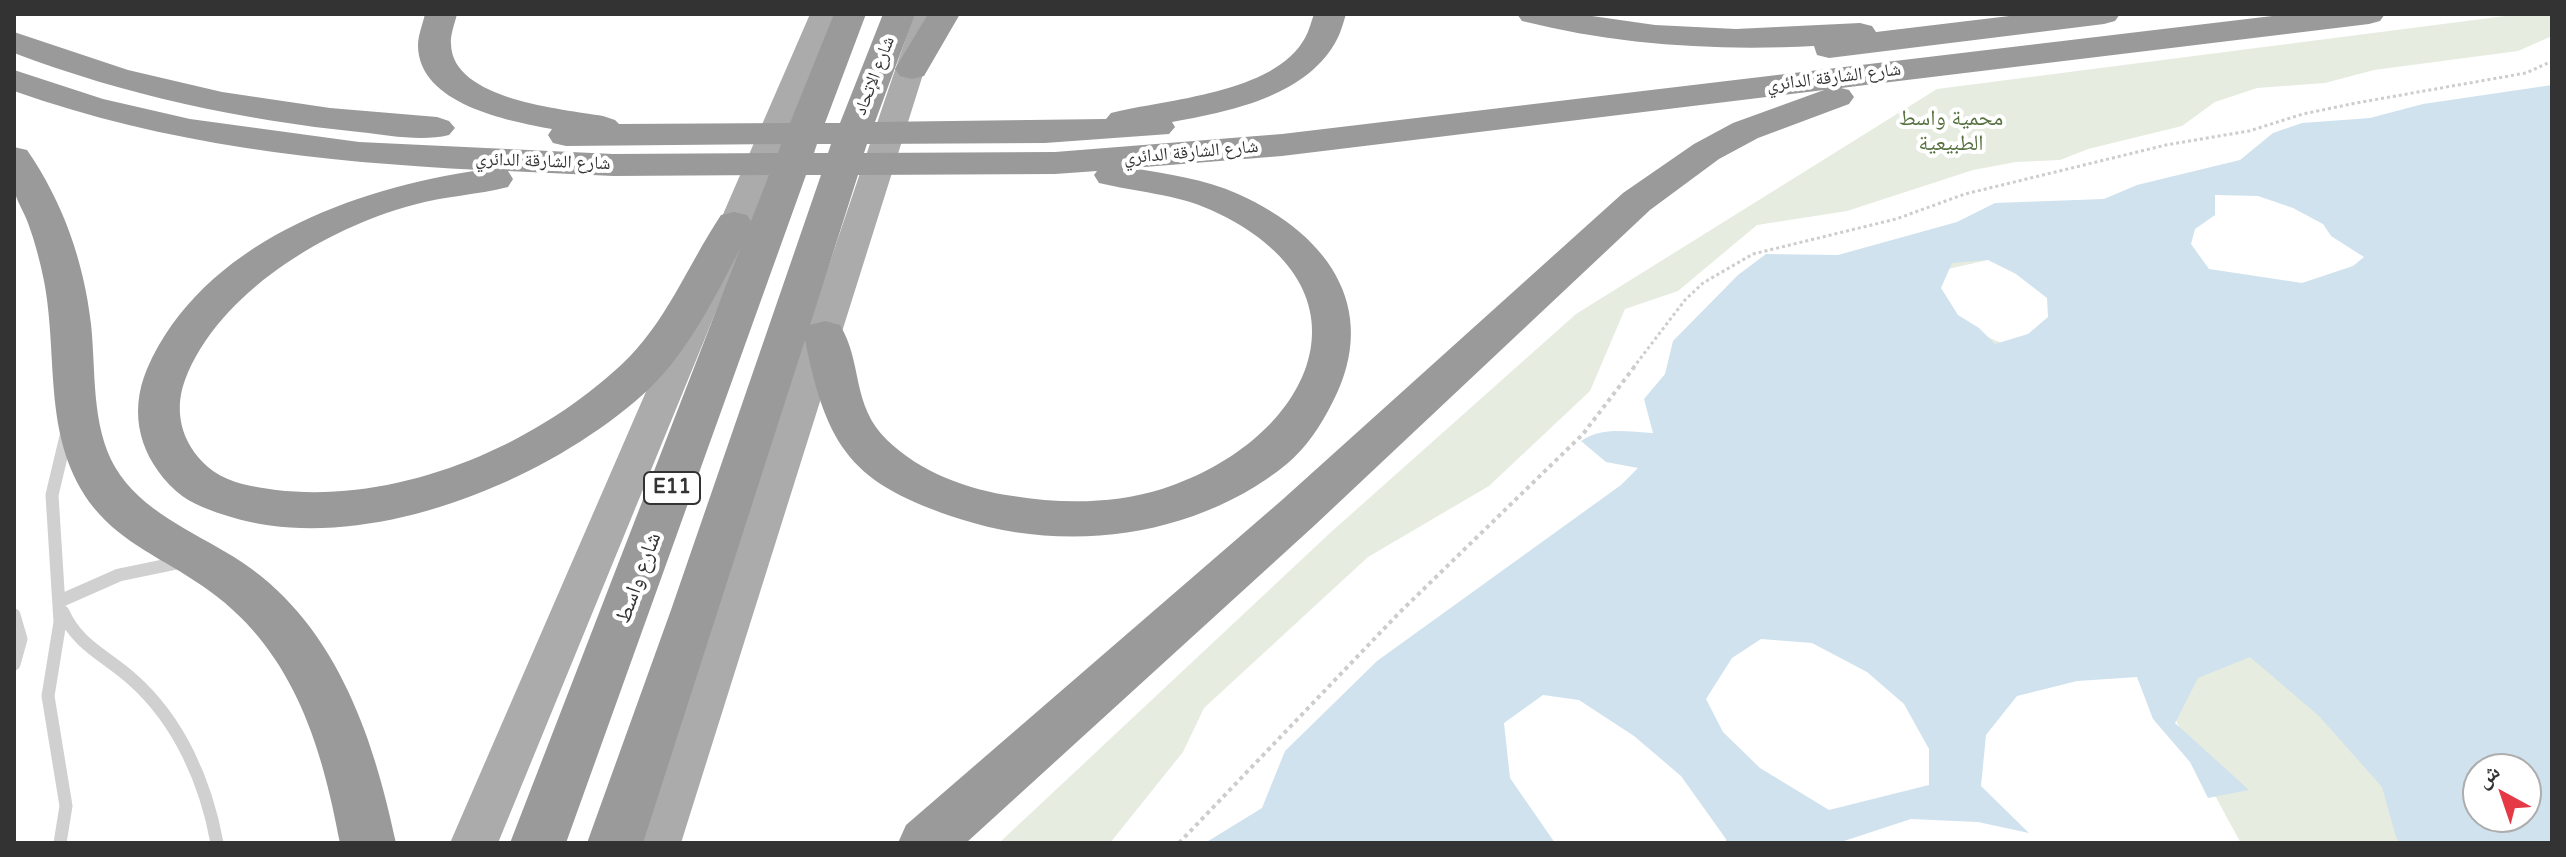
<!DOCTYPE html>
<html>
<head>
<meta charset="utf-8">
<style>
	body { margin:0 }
	#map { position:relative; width:2566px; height:857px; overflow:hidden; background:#fff; font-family:"Varela Round","Noto Naskh Arabic",sans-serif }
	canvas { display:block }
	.frame { position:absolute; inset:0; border:16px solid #333; pointer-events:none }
	.north { position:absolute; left:2462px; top:753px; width:80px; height:80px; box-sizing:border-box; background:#fff; border:2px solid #adadad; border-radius:50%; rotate:320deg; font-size:22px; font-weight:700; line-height:32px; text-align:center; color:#333 }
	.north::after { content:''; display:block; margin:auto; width:28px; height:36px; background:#e63946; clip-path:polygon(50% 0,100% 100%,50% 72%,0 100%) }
</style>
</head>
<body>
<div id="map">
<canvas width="2566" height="857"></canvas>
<div class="frame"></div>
<div class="north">ش</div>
</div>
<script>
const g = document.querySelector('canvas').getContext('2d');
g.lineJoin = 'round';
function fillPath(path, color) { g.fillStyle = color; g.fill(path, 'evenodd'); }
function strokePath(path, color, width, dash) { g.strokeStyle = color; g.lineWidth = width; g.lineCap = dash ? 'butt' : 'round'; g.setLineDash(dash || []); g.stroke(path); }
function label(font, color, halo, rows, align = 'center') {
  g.font = font + ' "Varela Round","Noto Naskh Arabic",sans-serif'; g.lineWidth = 8; g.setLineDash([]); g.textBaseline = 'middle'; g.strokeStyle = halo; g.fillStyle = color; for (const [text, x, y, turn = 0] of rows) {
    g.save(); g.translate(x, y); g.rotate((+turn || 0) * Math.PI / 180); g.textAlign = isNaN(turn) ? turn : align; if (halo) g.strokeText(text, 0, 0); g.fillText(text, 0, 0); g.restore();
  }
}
const green = new Path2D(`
	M2521 14H2552V36L2518 51 2374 70 2325 83 2257 88 2215 102 2182 126 2088 149 2060 160 2016 162 1973 170 1847 211 1757 225 1678 291 1625 309 1590 391 1489 486 1368 557 1204 708 1183 752 1110 843H999L1330 533 1576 314 1937 89Z
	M1964 227 1988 260 1930 273 1938 309 1976 332 2025 353 2296 661 2404 793 2430 843H2241C2171 718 2115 585 2029 469 1997 426 1952 374 1915 335 1892 310 1866 288 1845 260Z`);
const water = new Path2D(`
	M2552 85V843H2400L2396 837 2382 787 2319 716 2250 657 2198 678 2175 723 2249 790 2208 798 2190 762 2153 719 2137 677 2077 681 2017 696 1986 735 1981 786 2029 833 1978 822 1911 819 1838 843H1726V839L1681 776 1634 736 1579 700 1543 695 1504 723 1510 778 1555 843H1205L1262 808 1285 751 1377 661 1621 485 1638 468 1606 462 1581 441C1603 426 1628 432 1653 433L1644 399 1665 374 1673 341 1738 275 1766 254 1838 255 1957 222 1995 203 2104 199 2137 185 2240 160 2273 133 2302 123 2370 118 2423 104ZM2215 195 2258 196 2293 208 2323 224 2331 236 2364 257 2353 266 2302 283 2209 269 2191 244 2195 229 2215 215ZM1988 260 2016 274 2047 298 2048 317 2028 334 1995 344 1979 328 1958 315 1941 288 1952 263ZM1761 639 1812 643 1867 672 1904 704 1929 749V785L1829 810 1760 768 1723 732 1706 699 1732 658ZM2478 769H2526V817H2478Z`);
const pathFar1 = new Path2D(`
	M1633 368 1685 300 1703 283 1753 254 1896 219 1965 194 2166 145 2249 131 2303 114 2356 103 2526 73 2552 61`);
const path = new Path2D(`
	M1179 843 1399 613 1583 434 1635 366`);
const lane = new Path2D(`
	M60 601 119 575 182 562
	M63 612C77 645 108 657 133 680 180 722 206 783 217 843
	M14 615 21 639 14 664
	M60 843 66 806 48 696 60 622 52 495 67 432`);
const primary = new Path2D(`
	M810 14H838L498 843H450Z
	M914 14H942L681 843H633Z`);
const highway = new Path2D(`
	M425 14H457C455 23 450 35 451 44 452 100 563 109 603 116L615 120 619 124 790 123 834 14H866L825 123H840L883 14H915L875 122 1106 119 1111 113C1166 99 1274 94 1305 38 1309 31 1311 22 1314 14H1346C1343 24 1340 35 1335 43 1304 97 1228 112 1172 122L1175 127 1169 134 1045 143 867 144 864 153 1055 152 1282 134 2289 14H2385L2380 21 2369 24 1841 88 1849 90 1854 97 1849 104 1758 138 1719 159 1650 210 1315 525 966 843H898L906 825 1282 500 1623 193 1694 144 1733 123 1824 90 1282 156 1132 168C1168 174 1205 179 1238 194 1332 236 1384 314 1328 411 1315 435 1300 455 1278 471 1188 538 1065 553 960 519 852 484 827 449 805 340L643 843H587L671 610 821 175H806L566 843H510L740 249C715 297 689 350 650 388 552 480 365 558 231 517 212 511 192 505 176 491 140 458 128 414 147 369 202 243 354 188 481 170 320 162 167 145 14 91V70L103 99 190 119 359 142 613 154 778 153 781 144 566 146 553 143 548 135 552 129C508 121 418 104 418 45 418 35 423 23 425 14ZM817 144H831L828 153H814ZM508 171 613 176 769 175 751 221 747 215 734 212 721 215C687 266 666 324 620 366 531 448 398 504 276 490 254 487 232 484 213 471 184 449 172 415 185 380 218 293 326 228 413 205 444 196 477 195 508 187L513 179ZM1097 171 1094 175 1099 183C1136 192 1176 194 1211 210 1385 289 1312 441 1162 489 1114 504 1062 504 1013 496 968 490 920 472 887 440 851 405 863 363 840 325L825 321 810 325 858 175 1055 174Z
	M928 14H960L924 76 912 79 900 76 895 69Z
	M1517 14H1578L1655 25 1736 29 1860 23 1872 26 1876 32 2026 14H2120L2115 21 2104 24 1829 58 1817 55 1814 46C1715 51 1618 45 1522 21Z
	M14 32 128 70 222 92 330 108 437 117 449 121 455 128 449 135C421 142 387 135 359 132 241 120 125 95 14 53Z
	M14 147 27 150C63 202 84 262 91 324 96 371 91 425 115 467 141 511 192 531 234 557 334 619 373 734 396 843H340C321 741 291 645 201 585 165 560 122 543 94 508 41 441 59 359 44 281 40 261 35 242 28 223 24 212 16 200 14 189 11 177 14 160 14 147Z`);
const farStreetnames = [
	["شارع الإتحاد",875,76,-69],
	["شارع الشارقة الدائري",1834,78,-7],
	["شارع الشارقة الدائري",1191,153,-5],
	["شارع الشارقة الدائري",543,162,2]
];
const shields = [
	[672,488,56]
];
const shieldNames = [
	["E11",672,488]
];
const parkNames = [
	["محمية واسط",1951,119],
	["الطبيعية",1951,144]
];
const streetNames = [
	["شارع واسط",639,578,-70]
];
fillPath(green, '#e6ecdf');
fillPath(water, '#cfe2ee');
strokePath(pathFar1, '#cdcdcd', 3, [3, 3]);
strokePath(path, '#cdcdcd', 4, [4, 4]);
strokePath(lane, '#d0d0d0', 13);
fillPath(primary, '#ababab');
fillPath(highway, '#9a9a9a');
label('18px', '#333', '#fff', farStreetnames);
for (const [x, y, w] of shields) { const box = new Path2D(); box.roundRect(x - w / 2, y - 16, w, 32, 6); g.fillStyle = '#fff'; g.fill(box); strokePath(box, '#333', 2); }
label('bold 20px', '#333', null, shieldNames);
label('22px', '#56703f', '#fff', parkNames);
label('22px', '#333', '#fff', streetNames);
</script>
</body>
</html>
